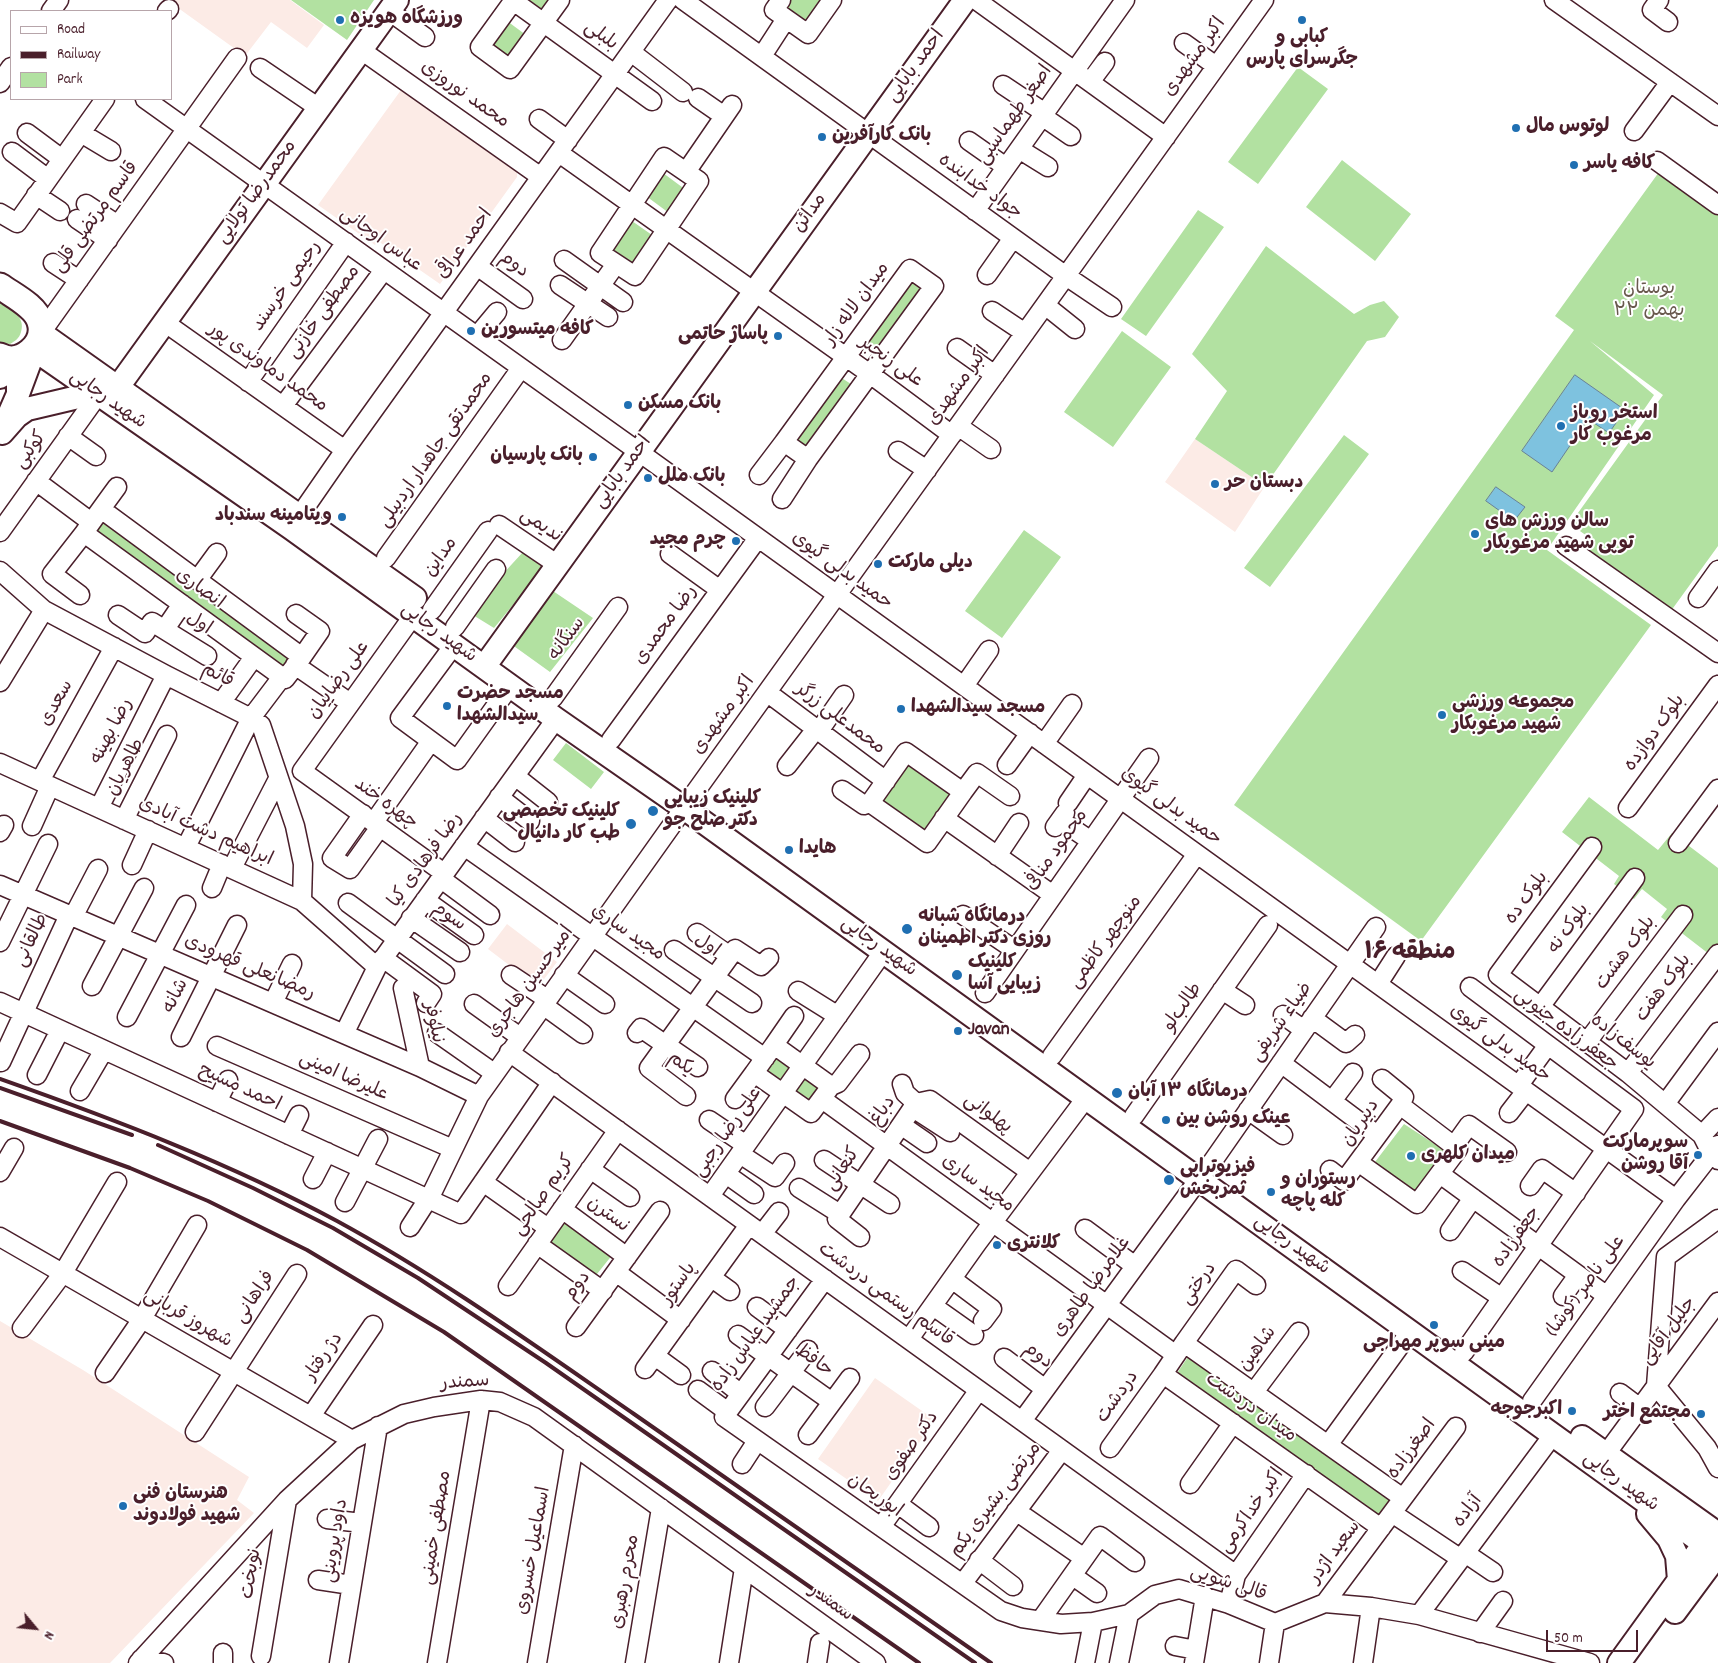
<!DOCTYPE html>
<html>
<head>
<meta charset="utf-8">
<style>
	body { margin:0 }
	#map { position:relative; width:1718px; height:1663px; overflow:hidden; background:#fff; font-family:Dekko,sans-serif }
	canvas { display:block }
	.legend { position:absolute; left:10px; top:10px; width:162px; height:90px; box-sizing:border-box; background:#fff; border:1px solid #b7a5aa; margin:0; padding:6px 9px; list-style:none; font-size:15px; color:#4a1f2b }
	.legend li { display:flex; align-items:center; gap:10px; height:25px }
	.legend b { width:25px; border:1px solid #b7a5aa }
	.north { position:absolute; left:10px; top:1603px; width:50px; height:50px; -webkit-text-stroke:4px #fff; paint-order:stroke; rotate:118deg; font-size:14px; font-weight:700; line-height:20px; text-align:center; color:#4a1f2b }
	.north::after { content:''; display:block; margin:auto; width:18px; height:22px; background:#4a1f2b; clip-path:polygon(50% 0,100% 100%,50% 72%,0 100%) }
	.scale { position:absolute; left:1546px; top:1630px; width:92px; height:22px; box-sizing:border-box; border:2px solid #4a1f2b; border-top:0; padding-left:6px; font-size:15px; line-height:18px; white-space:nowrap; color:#4a1f2b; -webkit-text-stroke:4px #fff; paint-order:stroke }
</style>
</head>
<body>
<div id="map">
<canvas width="1718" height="1663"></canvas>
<ul class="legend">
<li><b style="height:6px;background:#fff"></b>Road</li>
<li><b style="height:6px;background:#4a1f2b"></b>Railway</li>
<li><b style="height:14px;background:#b2e1a1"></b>Park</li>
</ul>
<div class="north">N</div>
<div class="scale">50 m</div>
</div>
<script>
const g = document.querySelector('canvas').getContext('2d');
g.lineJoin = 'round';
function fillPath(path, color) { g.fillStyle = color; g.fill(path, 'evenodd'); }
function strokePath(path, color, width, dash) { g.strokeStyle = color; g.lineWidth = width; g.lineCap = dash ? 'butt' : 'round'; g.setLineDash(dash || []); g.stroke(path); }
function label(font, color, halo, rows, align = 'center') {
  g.font = font + ' Dekko,"Playpen Sans Arabic",sans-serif'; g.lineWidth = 4; g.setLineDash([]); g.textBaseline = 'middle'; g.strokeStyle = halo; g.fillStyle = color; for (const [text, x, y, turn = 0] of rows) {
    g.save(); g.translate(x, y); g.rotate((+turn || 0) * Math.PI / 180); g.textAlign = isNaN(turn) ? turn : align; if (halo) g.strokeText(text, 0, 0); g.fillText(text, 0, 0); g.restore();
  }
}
const built = new Path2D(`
	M167 0H290L324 25 307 48 271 22 245 56Z
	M401 90 517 171V177L440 284 378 241 375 245 318 205Z
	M1195 439 1265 486 1235 532 1165 482Z
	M507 924 557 962 538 987 488 949Z
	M0 1321 83 1370 249 1477 237 1500 254 1513 110 1663H0Z
	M875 1378 935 1420 878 1501 818 1459Z`);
const green = new Path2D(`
	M291 0H374L347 40Z
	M529 0H554L545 12Z
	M782 0H825L806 25 778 5Z
	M503 18 526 35 509 59 486 42Z
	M1298 67 1328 89 1258 184 1228 162Z
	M1342 160 1411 214 1375 261 1306 207Z
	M1659 172 1718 215V546L1668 615 1582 552 1587 536 1570 524 1663 395 1590 341 1654 395 1547 550 1651 625 1421 941 1234 805 1574 330 1555 316Z
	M663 173 686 190 669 213 646 196Z
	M1198 210 1224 227 1146 336 1121 319Z
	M632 221 652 235 629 269 609 255Z
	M1266 246 1354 314 1370 305 1384 301 1399 317 1385 337 1367 341 1265 486 1195 439 1227 391 1192 354Z
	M909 277 924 288 875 355 860 344Z
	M0 300C11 309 26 317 21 332 19 339 15 341 10 344L0 343Z
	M1122 331 1171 367 1113 447 1064 412Z
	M837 375 851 384 807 447 793 437Z
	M1344 435 1369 454 1270 587 1244 568Z
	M106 518 293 655 280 673 93 535Z
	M1024 530 1061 557 1002 638 965 611Z
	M523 552 545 566 494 628 468 612Z
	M550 589 593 618 550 672 511 644Z
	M566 743 604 772 591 789 553 760Z
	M906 752 962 793 926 843 870 803Z
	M1589 797 1658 850 1672 833 1718 868V961L1661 917 1667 909 1642 889 1634 899 1614 884 1619 876 1562 832Z
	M774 1053 821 1084 809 1102 761 1071Z
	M1404 1124 1447 1152 1414 1192 1375 1162Z
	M566 1219 613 1254 593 1279 547 1247Z
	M1190 1354 1392 1497 1377 1518 1175 1376Z`);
const water = new Path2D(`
	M1575 375 1625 410 1609 433 1588 419 1552 472 1522 451Z
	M1496 487 1525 507 1514 521 1486 501Z`);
const minor = new Path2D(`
	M512 0 652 101
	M514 0 480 47 510 69 560 0
	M683 0 1066 276 1112 307
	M781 0 774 10 808 34 832 0
	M976 0 1166 137
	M1554 0 1718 116
	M1659 0 1652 10 1668 22
	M51 11 59 0
	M167 11 169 9
	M389 11 425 37
	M1184 43 1216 66
	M361 50 541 177
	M631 52 683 92
	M762 56 786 19
	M260 68 319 108
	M1090 82 1105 62
	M0 83 11 67
	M1003 85 1045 113
	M698 98 724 116
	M145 99 639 452 1676 1199
	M1042 116 1071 136
	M539 119 568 140
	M1634 131 1670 82
	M27 133 62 159
	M81 133 111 151
	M969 141 1006 167
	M1019 149 1048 167
	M12 152 48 179
	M559 153 870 374 952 435
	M664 157 699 181 635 276 600 253Z
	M1657 161 1718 205
	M686 172 732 105
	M36 195 60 211
	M86 204 118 225
	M975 211 1125 0
	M0 213 17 223 105 99
	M77 219 108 240
	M564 260 623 302
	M53 263 79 280
	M477 266 523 299
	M987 275 1013 238
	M560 285 608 317
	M1045 305 1075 329
	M992 311 1025 333
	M164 322 345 450
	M41 333 237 58
	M477 336 497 312
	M562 340 616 264
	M957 348 995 375
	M248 382 346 242
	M283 406 384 270
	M958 426 991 449
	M68 436 96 456
	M898 451 927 470
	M759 475 784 442
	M36 481 91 522
	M782 499 808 459 934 286 910 269 784 442 808 459
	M101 509 302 657 285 679 84 533C95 517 106 502 117 487
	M300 515 345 450 668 0
	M499 525 558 565
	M0 532 98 395
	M1566 546 1718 653
	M670 554 720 590
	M386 558 521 368
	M0 571 44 610 166 675 251 718 261 725 295 826 303 864 302 901
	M198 579 217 553
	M80 595 52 574 84 533
	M1698 598 1718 570
	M432 610 488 531
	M296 614 320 631 302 657
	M118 615 145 633 152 622 207 656
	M413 616 302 771 444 873
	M455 627 496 569
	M165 629 182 604
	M454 645 400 718 457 760 510 686
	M295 665 350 703
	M0 682 44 610
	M964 686 989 650
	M768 693 886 781
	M553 698 618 607
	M221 703 254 657
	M819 731 844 695
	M611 740 758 538
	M1044 744 1072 704
	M906 752 963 792 927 843 870 803Z
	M0 763 302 901 377 967
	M1007 765 1030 733
	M787 766 816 729
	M515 776 548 802
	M40 781 114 647
	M842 790 864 805 870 803
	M963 792 977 773 1010 796
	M499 797 530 821
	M691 798 1264 0
	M1068 803 1087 775
	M99 808 166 675
	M1628 808 1718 685
	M1065 813 1055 827 1060 820 1091 841
	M363 814 332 858 350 869 380 827
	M484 818 515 842
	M944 818 1053 895
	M124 820 167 735
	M374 822 431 741
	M32 826 50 786
	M0 832 4 825
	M1678 843 1718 789
	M464 846 765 1058
	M186 847 251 718 282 677
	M1592 847 1498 975 1628 1073 1702 1135 1711 1153 1718 1160
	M997 856 1019 823
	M132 865 148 830
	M232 868 278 779
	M440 878 490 915
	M0 885 420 1067 479 1096
	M212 888 222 864
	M425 900 474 935
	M348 903 445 974
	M963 915 1015 950
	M73 917 98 869
	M411 918 460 952
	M697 933 730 956
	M0 942 48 844
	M674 950 752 1003
	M383 958 432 994 426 1003
	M511 975 547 999
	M564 975 605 1004
	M1378 984 1396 956
	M92 986 144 888
	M403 988 420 1067
	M1222 990 1245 1005
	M798 991 838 1016
	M985 993 1149 758
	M0 1002 461 1214 552 1082
	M273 1003 292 964
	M474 1004 520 1037
	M543 1005 583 1034
	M1540 1007 1635 878
	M1283 1015 1304 1030
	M127 1017 186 905
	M1312 1018 1346 1043 1355 1035
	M437 1033 494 1073
	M637 1033 641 1028 698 1067
	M344 1034 377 967 556 719
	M181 1037 237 925
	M1587 1042 1683 915
	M774 1045 831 1086 811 1113 754 1073Z
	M774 1045 794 1016
	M217 1046 453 1149
	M509 1052 1236 1575
	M1052 1056 1197 854
	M1 1062 69 915
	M1281 1063 1377 1135
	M1628 1073 1718 954
	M37 1075 60 1030
	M1382 1079 1404 1097 1400 1105
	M902 1084 905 1093 916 1103
	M1519 1085 1548 1045
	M831 1086 838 1083 860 1054
	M80 1091 104 1050
	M686 1096 649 1068 735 949 761 966 769 958
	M735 1099 754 1073
	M822 1099 1176 1355
	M1332 1101 1353 1073
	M217 1102 228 1080
	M916 1103 930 1100 1030 1172
	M1665 1104 1718 1032
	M1400 1105 1458 1149 1417 1204 1358 1162Z
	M913 1108 950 1132
	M1248 1110 1283 1135
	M1509 1113 1526 1091
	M1134 1116 1268 925
	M709 1120 746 1145
	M901 1125 927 1143
	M289 1135 299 1115
	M1702 1135 1718 1118
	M1454 1146 1469 1125 1507 1152
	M740 1154 775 1177 785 1163
	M824 1160 890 1204
	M1208 1168 1376 927
	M590 1169 630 1197
	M1330 1170 1344 1181 1358 1162
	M0 1172 14 1148
	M726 1174 754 1194
	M1440 1174 1607 1296
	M313 1179 327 1152
	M483 1182 548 1228
	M1530 1186 1542 1169 1576 1193
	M799 1188 840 1214
	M432 1193 479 1096 684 808
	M710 1196 883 952
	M345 1202 378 1139
	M562 1209 627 1257
	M1718 1219 1666 1257 1656 1386 1707 1448 1718 1468
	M410 1227 428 1199
	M1085 1229 1135 1266
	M1450 1231 1473 1198
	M762 1234 779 1212
	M0 1237 352 1440
	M860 1237 837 1219 916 1103
	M537 1244 603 1291
	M1462 1271 1502 1298
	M616 1272 681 1320
	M712 1278 730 1291
	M825 1279 724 1417 1001 1611 1022 1618 1061 1624 1093 1622 1129 1614 1155 1595 1179 1589 1229 1604 1275 1623 1325 1603 1371 1607 1419 1615 1590 1663
	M952 1279 992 1309 983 1321
	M508 1286 618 1130
	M1563 1296 1578 1275
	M933 1306 974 1335
	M757 1307 788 1330
	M576 1327 660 1211
	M22 1328 63 1273 117 1182
	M738 1335 832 1402
	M909 1339 978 1242 1086 1098
	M1184 1343 1236 1270 1256 1285
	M1464 1352 1634 1109 1470 987
	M655 1356 681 1375
	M1004 1358 1045 1389
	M645 1369 749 1225
	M712 1371 741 1394
	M105 1373 142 1319 197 1225
	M698 1390 728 1412
	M1254 1392 1299 1332
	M1620 1393 1640 1408
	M1532 1401 1676 1199 1718 1145
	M765 1407 808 1350
	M311 1416 373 1325
	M1022 1421 1199 1179
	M195 1432 297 1274
	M808 1435 850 1378
	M1328 1445 1410 1332
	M1110 1448 1163 1374
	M1606 1454 1718 1302
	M742 1464 757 1441
	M1190 1484 1233 1423
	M898 1504 929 1527
	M1016 1511 1084 1558
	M1392 1513 1461 1559
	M327 1519 362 1523
	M881 1527 979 1390
	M1381 1528 1163 1374 1184 1343 1403 1498
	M1465 1553 1493 1572
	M979 1560 1013 1586
	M1073 1576 1097 1593
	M966 1579 1062 1450
	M318 1580 351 1585
	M1325 1603 1456 1427
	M1229 1604 1236 1575 1306 1474
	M1419 1615 1553 1435
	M1040 1621 1100 1536 1135 1562
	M1480 1633 1503 1601
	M1175 1646 1196 1650
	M261 1656 287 1500
	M141 1659 164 1663
	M138 1663 287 1500 352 1440 404 1414 434 1407 481 1400 500 1402 534 1417 876 1663
	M223 1663V1653
	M339 1663 378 1426
	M437 1663 481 1400
	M537 1663 574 1445
	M635 1663 661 1508
	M729 1663 744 1568
	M817 1663 820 1643
	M1085 1663 1093 1622
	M1119 1663 1129 1614
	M1194 1663 1205 1596
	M1269 1663 1275 1623
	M1363 1663 1371 1607`);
const major = new Path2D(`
	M41 333 415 598
	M32 348 291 528 556 719 684 808 1718 1554
	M0 377 5 373 12 374 18 379V394
	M118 387 397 0
	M5 424 18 394 37 343
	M2 433 17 416 27 409 95 393
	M484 667 965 0
	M1582 1437 1718 1534
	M1648 1514 1669 1539 1677 1556 1679 1580
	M1675 1612 1718 1554
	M1619 1663 1679 1580 1712 1531`);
const highway = new Path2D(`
	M0 286C12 295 36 306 40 322 47 344 20 367 0 356`);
const rail = new Path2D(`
	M0 1079C116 1120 229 1163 337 1221 440 1277 537 1347 634 1414 753 1497 872 1580 991 1663
	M0 1088 132 1135
	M0 1121 130 1168 208 1201 307 1250 444 1332 919 1663
	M158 1145 253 1188 333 1228 418 1278 546 1363 975 1663`);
const markers = [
	[340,20,5,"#1f6fb2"],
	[1302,20,5,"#1f6fb2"],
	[1516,128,5,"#1f6fb2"],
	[822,137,5,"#1f6fb2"],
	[1574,165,5,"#1f6fb2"],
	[471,331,5,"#1f6fb2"],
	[778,336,5,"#1f6fb2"],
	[628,405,5,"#1f6fb2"],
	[1561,426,5,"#1f6fb2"],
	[593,457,5,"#1f6fb2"],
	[648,478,5,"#1f6fb2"],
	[1215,484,5,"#1f6fb2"],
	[342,517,5,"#1f6fb2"],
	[1475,534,5,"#1f6fb2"],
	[736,541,5,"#1f6fb2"],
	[878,564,5,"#1f6fb2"],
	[447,706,5,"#1f6fb2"],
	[901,709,5,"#1f6fb2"],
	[1442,715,5,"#1f6fb2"],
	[653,811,6,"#1f6fb2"],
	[631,824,6,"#1f6fb2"],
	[789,850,5,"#1f6fb2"],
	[907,929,6,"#1f6fb2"],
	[957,975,6,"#1f6fb2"],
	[958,1031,5,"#1f6fb2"],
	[1117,1093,6,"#1f6fb2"],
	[1166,1120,5,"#1f6fb2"],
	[1698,1155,5,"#1f6fb2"],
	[1411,1156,5,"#1f6fb2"],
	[1169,1180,6,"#1f6fb2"],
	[1271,1192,5,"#1f6fb2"],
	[997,1245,5,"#1f6fb2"],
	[1434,1325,5,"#1f6fb2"],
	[1572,1411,5,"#1f6fb2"],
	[1701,1414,5,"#1f6fb2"],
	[123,1506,5,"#1f6fb2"]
];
const poiNames = [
	["ورزشگاه هویزه",350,20],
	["کبابی و",1302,39,"center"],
	["جگرسرای پارس",1302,61,"center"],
	["لوتوس مال",1526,128],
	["بانک کارآفرین",832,137],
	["کافه یاسر",1584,165],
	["کافه میتسورین",481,331],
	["پاساژ حاتمی",768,336,"right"],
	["بانک مسکن",638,405],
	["استخر روباز",1571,415],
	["مرغوب کار",1571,437],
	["بانک پارسیان",583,457,"right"],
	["بانک ملل",658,478],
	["دبستان حر",1225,484],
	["ویتامینه سندباد",332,517,"right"],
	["سالن ورزش های",1485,523],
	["توپی شهید مرغوبکار",1485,545],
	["چرم مجید",726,541,"right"],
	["دیلی مارکت",888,564],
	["مسجد حضرت",457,695],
	["سیدالشهدا",457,717],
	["مجموعه ورزشی",1452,704],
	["شهید مرغوبکار",1452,726],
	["مسجد سیدالشهدا",911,709],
	["کلینیک زیبایی",664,800],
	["دکتر صلح جو",664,822],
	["کلینیک تخصصی",620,813,"right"],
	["طب کار دانیال",620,835,"right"],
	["هایدا",799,850],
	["درمانگاه شبانه",918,918],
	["روزی دکتر اطمینان",918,940],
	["کلینیک",968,964],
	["زیبایی آسا",968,986],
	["Javan",968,1031],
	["درمانگاه ۱۳ آبان",1128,1093],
	["عینک روشن بین",1176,1120],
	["سوپرمارکت",1688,1144,"right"],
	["آقا روشن",1688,1166,"right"],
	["میدان کلهری",1421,1156],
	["فیزیوتراپی",1180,1169],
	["ثمربخش",1180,1191],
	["رستوران و",1281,1181],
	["کله پاچه",1281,1203],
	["کلانتری",1007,1245],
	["مینی سوپر مهراجی",1434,1344,"center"],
	["اکبرجوجه",1562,1411,"right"],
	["مجتمع اختر",1691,1414,"right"],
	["هنرستان فنی",133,1495],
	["شهید فولادوند",133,1517]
];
const streetNames = [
	["بلبلی",600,37,36],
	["اکبر مشهدی",1196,58,-54],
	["احمد بابایی",917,67,-54],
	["محمد نوروزی",464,96,35],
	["اصغر طهماسبی",1016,116,-55],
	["جواد خدابنده",979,188,36],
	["محمدرضا تولایی",258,193,-54],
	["مدائن",811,214,-54],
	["قاسم مرتضی قلی",97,218,-54],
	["عباس اوجانی",380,241,36],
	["احمد عراقی",466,245,-54],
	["دوم",513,266,37],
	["رحیمی خرسند",288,287,-55],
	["میدان لاله زار",858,305,-54],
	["مصطفی خازنی",325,313,-54],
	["علی رنجبر",890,363,36],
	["محمد دماوندی پور",267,369,35],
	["اکبر مشهدی",960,387,-54],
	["شهید رجایی",107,401,35],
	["کوکبی",32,451,-54],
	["محمدتقی جاهدار اردبیلی",437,451,-55],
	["احمد بابایی",624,473,-54],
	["ندیمی",540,527,34],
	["مداین",442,558,-55],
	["حمید بدلی گیوی",841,572,36],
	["انصاری",199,590,36],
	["اول",198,625,33],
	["رضا محمدی",667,626,-54],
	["شهید رجایی",438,634,36],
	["سنگانه",568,640,-54],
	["قائم",217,677,27],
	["علی رضاییان",340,681,-54],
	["سعدی",58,704,-61],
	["اکبر مشهدی",725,716,-54],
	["محمدعلی زرگر",839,720,37],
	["رضا بهینه",113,732,-63],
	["بلوک دوازده",1656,734,-54],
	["طاهریان",127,768,-63],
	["چهره خند",385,805,36],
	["حمید بدلی گیوی",1170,808,36],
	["ابراهیم دشت آبادی",205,833,24],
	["محمود منافی",1058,851,-55],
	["رضا فرهادی کیا",427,861,-54],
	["بلوک ده",1528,899,-54],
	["سوم",448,918,35],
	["بلوک نه",1570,930,-54],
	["مجید ساری",627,934,35],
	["طالقانی",33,941,-65],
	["منوچهر کاظمی",1107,943,-54],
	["اول",706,947,35],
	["شهید رجایی",878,948,36],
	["بلوک هشت",1627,954,-53],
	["رمضانعلی قهرودی",249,969,23],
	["امیرحسین هاجری",532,983,-54],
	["بلوک هفت",1665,989,-53],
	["شانه",177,997,-63],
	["طالب‌لو",1184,1008,-55],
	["نیلوفر",432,1023,78],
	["ضیاء شریفی",1283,1023,-55],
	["جعفر زاده جنوبی",1565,1031,37],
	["یوسف‌زاده",1622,1043,38],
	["حمید بدلی گیوی",1499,1045,36],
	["یکم",680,1065,37],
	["علیرضا امینی",343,1078,24],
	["احمد مسیح",239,1089,25],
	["دباغ",884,1112,-55],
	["پهلوانی",987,1115,36],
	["دبیریان",1362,1124,-56],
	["علی رضا رجبی",729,1133,-55],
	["کنعانی",844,1170,-56],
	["مجید ساری",977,1185,36],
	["کریم صالحی",545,1196,-55],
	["نسترن",607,1216,36],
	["جعفرزاده",1518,1238,-55],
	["شهید رجایی",1291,1246,36],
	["پاستور",680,1285,-55],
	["درختی",1200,1285,-54],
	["دوم",579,1287,-54],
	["علی ناصر (کوشا)",1587,1287,-54],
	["غلامرضا طاهری",1093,1288,-54],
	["قاسم رستمی دردشت",885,1296,36],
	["فراهانی",256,1298,-57],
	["شهروز قربانی",187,1320,30],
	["جلیل آقایی",1670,1332,-53],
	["جمشید عباس زاده",757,1335,-54],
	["شاهین",1259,1350,-54],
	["دوم",1037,1357,37],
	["دژ رفتار",325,1358,-56],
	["حافظ",813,1362,36],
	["سمندر",465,1384,-4],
	["دردشت",1119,1398,-55],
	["میدان دردشت",1250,1409,35],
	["دکتر صفوی",913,1447,-55],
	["اصغرزاده",1413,1450,-54],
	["شهید رجایی",1620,1483,36],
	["ابوریحان",874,1497,35],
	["مرتضی بشیری یکم",997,1501,-53],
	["اکبر خداکرمی",1253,1512,-55],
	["آزاده",1469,1512,-53],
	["مصطفی خمینی",438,1528,-81],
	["داود پروینی",337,1541,-81],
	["اسماعیل خسروی",535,1551,-80],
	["سعید اژدر",1336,1553,-53],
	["نوبخت",253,1574,-81],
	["محرم رهبری",627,1582,-80],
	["قالی شویی",1228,1585,18],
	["سمندر",830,1604,36]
];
const parkNames = [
	["بوستان",1649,290],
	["۲۲ بهمن",1649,312]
];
const districtNames = [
	["منطقه ۱۶",1410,955]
];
fillPath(built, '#fcebe6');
fillPath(green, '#b2e1a1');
fillPath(water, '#7ec2df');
strokePath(water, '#698197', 1);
strokePath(minor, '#4a1f2b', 21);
strokePath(major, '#4a1f2b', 26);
strokePath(highway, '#4a1f2b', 29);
strokePath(minor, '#fff', 18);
strokePath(major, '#fff', 22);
strokePath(highway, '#fff', 25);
strokePath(rail, '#4a1f2b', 4);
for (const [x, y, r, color] of markers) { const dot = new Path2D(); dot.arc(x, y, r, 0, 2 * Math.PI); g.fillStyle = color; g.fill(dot); strokePath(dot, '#fff', 2); }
label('bold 19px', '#4a1f2b', '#fff', poiNames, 'left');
label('19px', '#4a1f2b', '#fff', streetNames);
label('19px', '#69594e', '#fff', parkNames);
label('bold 24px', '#4a1f2b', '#fff', districtNames);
</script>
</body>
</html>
